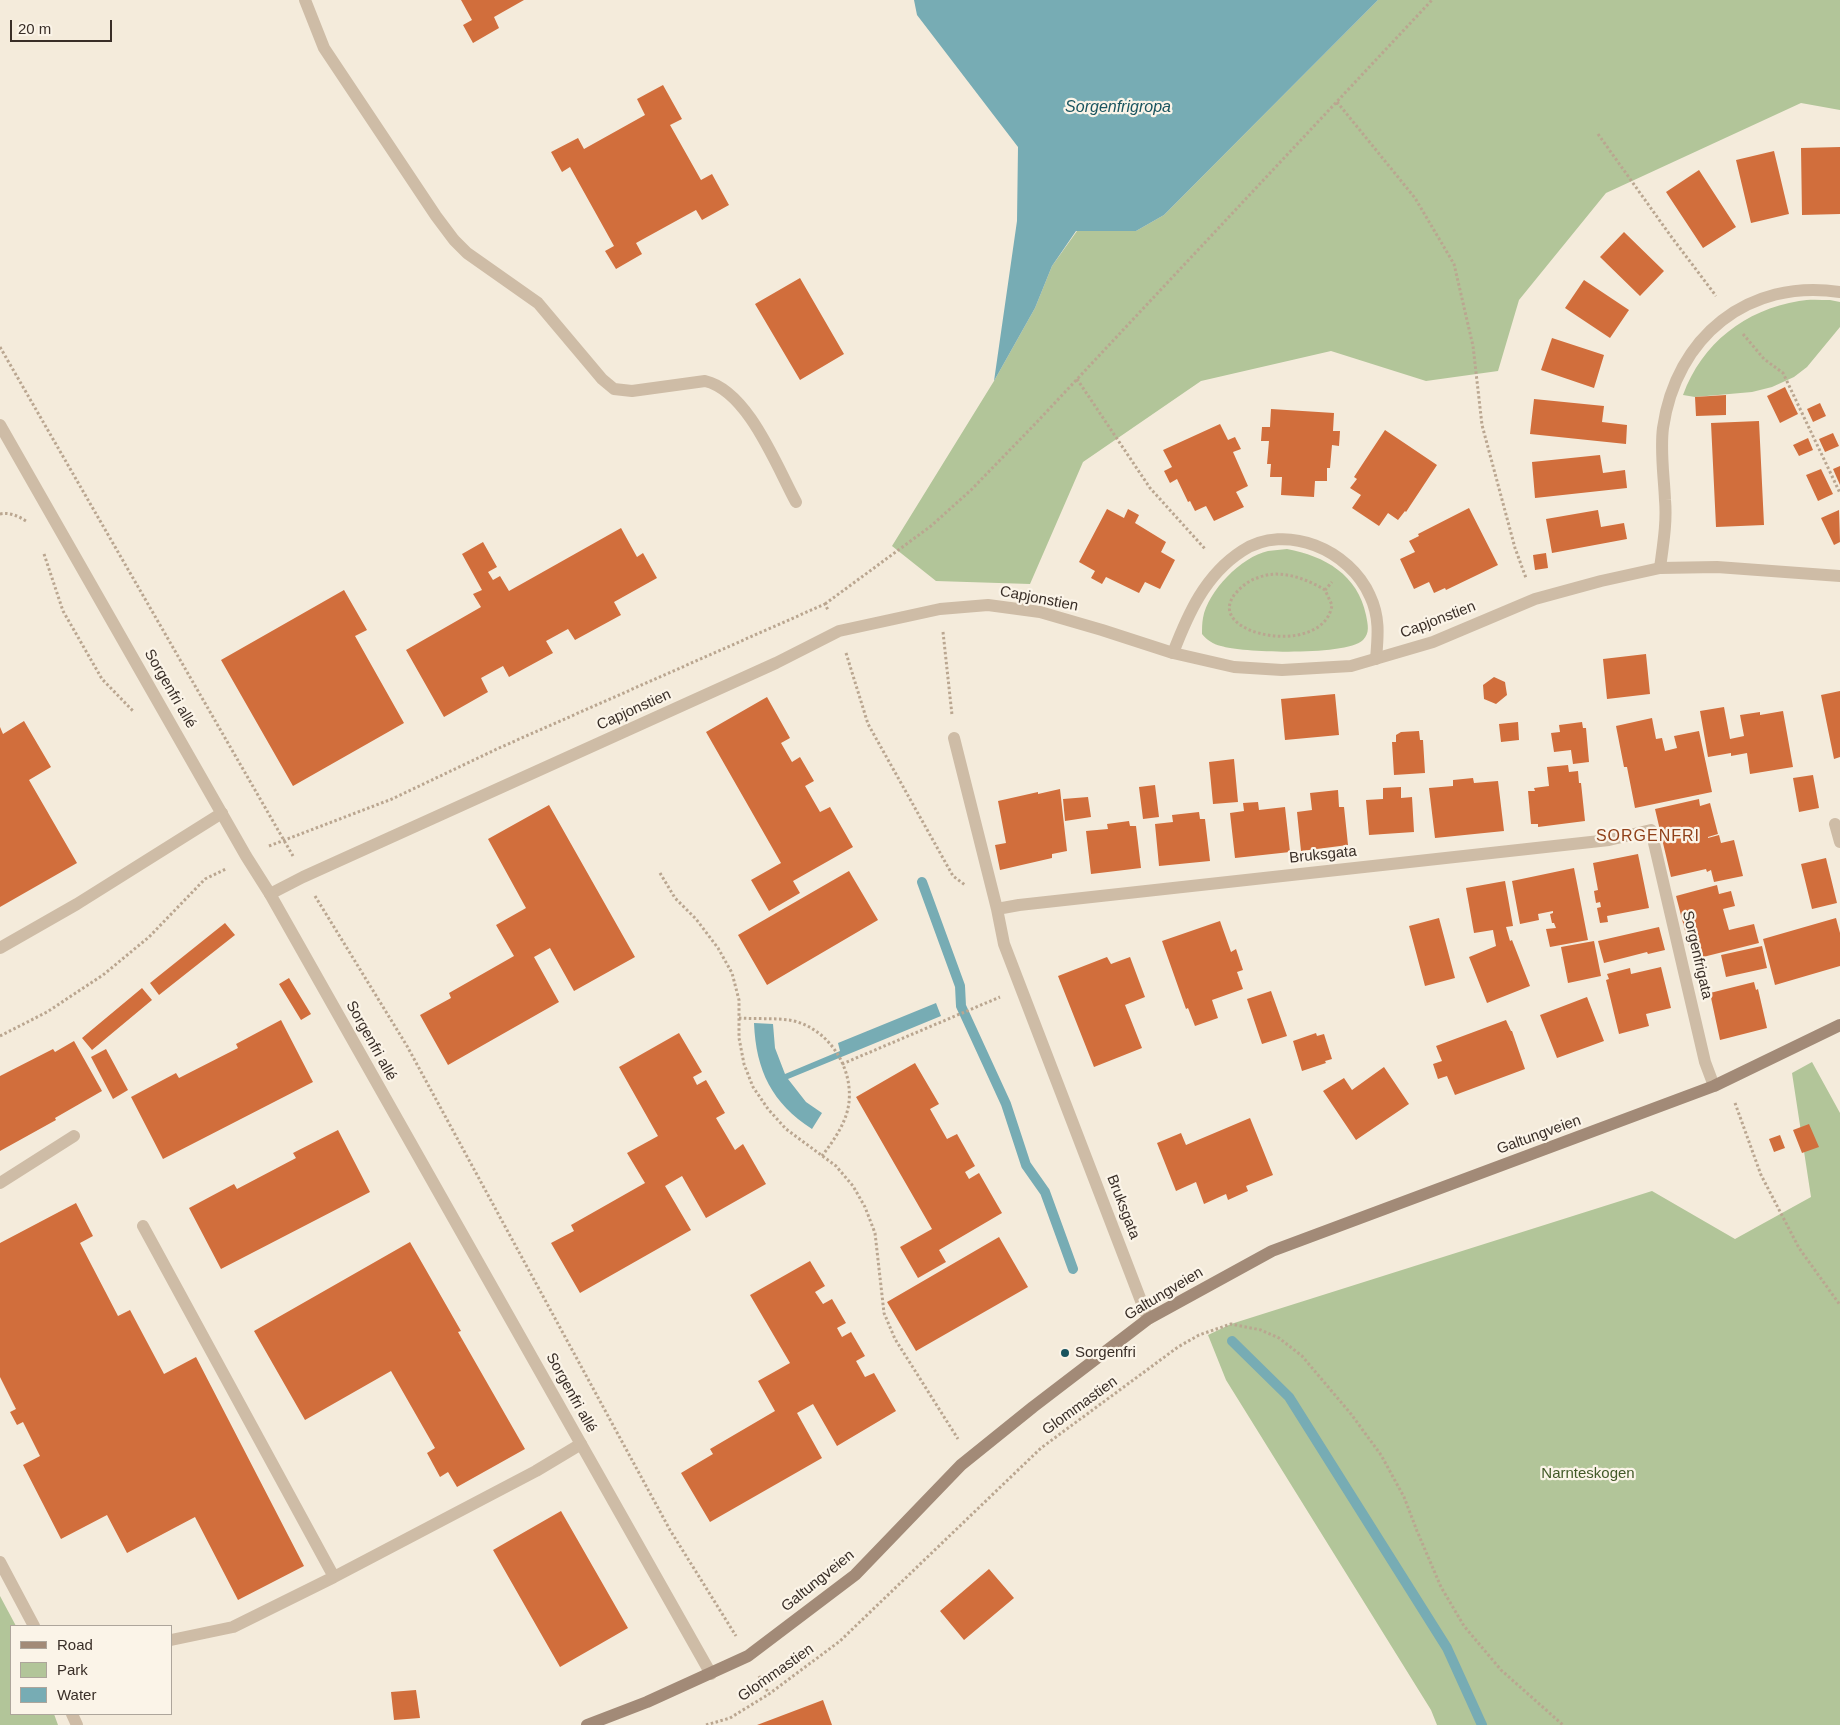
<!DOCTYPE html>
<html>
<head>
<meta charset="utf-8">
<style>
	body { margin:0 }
	#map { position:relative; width:1840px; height:1725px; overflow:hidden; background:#f4ebdb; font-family:Helvetica,sans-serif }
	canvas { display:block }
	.legend { position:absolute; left:10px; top:1625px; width:162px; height:90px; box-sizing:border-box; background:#fbf4e8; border:1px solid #ada59b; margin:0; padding:6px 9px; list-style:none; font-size:15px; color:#392e27 }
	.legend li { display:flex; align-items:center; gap:10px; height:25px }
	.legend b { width:25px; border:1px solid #ada59b }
	.scale { position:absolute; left:10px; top:20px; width:102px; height:22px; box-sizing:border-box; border:2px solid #392e27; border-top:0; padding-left:6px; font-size:15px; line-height:18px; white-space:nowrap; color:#392e27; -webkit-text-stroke:4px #fbf4e8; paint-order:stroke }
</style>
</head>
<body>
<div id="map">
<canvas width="1840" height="1725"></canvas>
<ul class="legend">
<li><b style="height:6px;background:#a28a77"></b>Road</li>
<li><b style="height:14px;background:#b2c599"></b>Park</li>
<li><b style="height:14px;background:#77acb4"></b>Water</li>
</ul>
<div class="scale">20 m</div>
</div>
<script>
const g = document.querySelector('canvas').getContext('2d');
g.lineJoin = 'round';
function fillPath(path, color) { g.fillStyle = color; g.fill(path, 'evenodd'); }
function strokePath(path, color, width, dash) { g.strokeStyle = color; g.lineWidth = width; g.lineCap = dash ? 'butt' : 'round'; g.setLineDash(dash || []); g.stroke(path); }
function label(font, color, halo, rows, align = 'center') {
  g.font = font + ' Helvetica,sans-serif'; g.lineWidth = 4.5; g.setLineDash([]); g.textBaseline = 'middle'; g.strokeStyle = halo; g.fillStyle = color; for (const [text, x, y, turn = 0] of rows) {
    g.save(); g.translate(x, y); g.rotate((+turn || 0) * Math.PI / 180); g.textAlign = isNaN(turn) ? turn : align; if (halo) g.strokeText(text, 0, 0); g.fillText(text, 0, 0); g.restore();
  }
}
const green = new Path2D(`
	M1378 0H1840V110L1801 103 1606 193 1519 300 1498 371 1426 381 1331 351 1201 381 1083 462 1030 584 936 581 892 546 994 381 1035 308 1052 266 1077 231H1136L1164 215Z
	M1830 300 1840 302V327L1807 367 1794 377 1772 387 1752 392 1695 397 1683 395C1702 343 1745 310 1799 301 1809 299 1820 300 1830 300Z
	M1287 549C1325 556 1358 575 1366 615 1368 625 1370 633 1363 640 1347 656 1243 653 1221 646 1213 644 1207 640 1202 634 1202 629 1202 623 1203 618 1208 591 1241 557 1268 551 1274 550 1281 550 1287 549Z
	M1812 1062 1840 1113V1725H1437L1431 1710 1226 1380 1208 1335 1231 1324 1652 1191 1735 1239 1811 1197 1792 1073Z
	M0 1596 16 1626H11V1714H54L58 1725H0Z`);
const water = new Path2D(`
	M914 0H1378L1164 215 1136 231H1076L1052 266 1035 308 994 381 1017 221 1018 147 917 15Z
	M936 1003 941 1016 788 1079 806 1102 822 1113 812 1129C772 1103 756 1071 754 1023L773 1024 775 1048 785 1074 840 1051 838 1043Z`);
const stream = new Path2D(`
	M922 882 960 986 961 1006 1006 1104 1026 1165 1045 1192 1073 1269
	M1232 1341 1289 1397 1447 1648 1482 1725`);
const building = new Path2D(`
	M461 0H524L494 17 499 28 473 43 463 25 472 20Z
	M663 85 682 119 670 125 701 180 712 174 729 205 702 220 696 210 636 243 642 254 616 269 605 251 614 246 570 167 562 172 551 152 578 138 584 149 645 115 637 99Z
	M1840 147V214L1802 215 1801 148Z
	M1774 151 1789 214 1751 223 1736 160Z
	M1699 170 1736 227 1703 248 1666 192Z
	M1624 232 1664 271 1640 296 1600 257Z
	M800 278 844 354 800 380 755 304Z
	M1584 280 1629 310 1610 338 1565 308Z
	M1552 338 1604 355 1594 388 1541 370Z
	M1785 387 1798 414 1780 423 1767 396Z
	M1726 395V415L1696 416 1695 397Z
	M1534 399 1604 406 1602 422 1627 425 1626 444 1530 434Z
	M1820 403 1826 416 1813 422 1807 409Z
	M1271 409 1334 413 1333 431H1340L1339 446 1332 445 1330 468H1327V481H1315L1314 497 1281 495 1282 477H1270L1271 464H1267L1269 441H1261L1262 427H1270Z
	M1759 421 1764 525 1716 527 1711 423Z
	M1220 424 1228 440 1235 437 1241 449 1233 452 1248 486 1236 492 1244 507 1214 521 1206 506 1195 511 1190 501 1188 502 1177 479 1170 483 1164 471 1172 467 1163 450Z
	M1385 430 1437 465 1406 512 1405 511 1398 520 1388 513 1379 526 1352 508 1361 495 1350 488 1357 479 1354 477Z
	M1833 433 1839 446 1825 452 1819 439Z
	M1808 438 1813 450 1799 456 1793 445Z
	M1600 455 1603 473 1625 470 1627 488 1535 498 1532 462Z
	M1840 466V485L1833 469Z
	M1821 469 1833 494 1818 501 1806 475Z
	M1469 508 1498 565 1446 590 1445 588 1434 593 1429 582 1414 589 1400 559 1415 552 1409 541 1419 536 1418 534Z
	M1107 509 1124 518 1128 509 1139 515 1135 523 1166 542 1161 552 1175 560 1160 589 1145 582 1139 593 1106 577 1102 584 1091 578 1095 571 1079 562Z
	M1598 510 1601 527 1624 523 1627 539 1552 553 1546 519Z
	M1839 510 1840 542 1834 545 1821 518Z
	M621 528 637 557 643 553 657 578 614 602 621 615 575 640 568 629 546 641 553 653 509 677 503 666 481 678 488 692 444 717 406 650 481 607 473 594 482 590 462 554 483 542 497 567 488 572 493 580 500 576 509 591Z
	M1546 553 1548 568 1535 570 1533 555Z
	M344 590 367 630 355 636 404 723 293 786 221 660Z
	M1646 654 1650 694 1607 699 1603 659Z
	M1494 677 1505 682 1507 695 1496 704 1484 699 1483 685Z
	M1840 691V757L1834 759 1821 695Z
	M1335 694 1339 735 1285 740 1281 699Z
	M767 697 790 738 781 743 792 762 800 757 814 781 805 786 820 812 830 807 853 847 793 881 800 893 769 911 751 880 781 863 706 732Z
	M1724 707 1730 739 1744 736 1740 715 1760 712V715L1783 711 1793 767 1750 774 1747 753 1731 756V753L1708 757 1700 711Z
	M1652 718 1656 739 1662 738 1665 751 1677 748 1674 736 1699 731 1712 792 1635 808 1627 767H1624L1616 726Z
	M24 721 51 767 29 780 77 863 0 907V727L3 734Z
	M1518 722 1519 740 1501 742 1499 724Z
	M1582 722 1583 728H1586L1589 762 1573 764 1571 750 1554 752 1551 733 1560 732 1559 725Z
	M1419 731 1420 740H1423L1425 773 1394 775 1392 742H1396V735L1401 732Z
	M1234 759 1238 802 1213 804 1209 762Z
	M1568 765 1569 772 1578 771 1579 783H1581L1585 821 1538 827V824H1531L1528 791H1535L1534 788 1549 786 1547 767Z
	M1813 775 1819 808 1799 812 1793 778Z
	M1473 778 1474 783 1498 781 1504 831 1435 838 1429 788 1453 786V780Z
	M1155 785 1159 817 1143 819 1139 787Z
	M1401 787V798L1412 797 1414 832 1369 835 1366 800 1383 799V788Z
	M1060 789 1067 851 1052 854V858L1000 870 995 845 1006 843 998 801 1038 792V794Z
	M1338 790 1339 807H1344L1348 845 1301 851 1297 812 1312 810 1310 793Z
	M1088 797 1091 817 1065 821 1063 799Z
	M1699 799 1700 806 1710 803 1718 834 1708 837V838L1719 835 1721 843 1734 840 1743 876 1714 882 1711 870 1707 872 1706 869 1671 877 1655 809Z
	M1258 802 1259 810 1285 807 1290 852 1235 858 1230 813 1244 811 1243 803Z
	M549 805 635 957 574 991 550 948 534 957 559 1002 448 1065 420 1015 451 998 449 993 514 956 496 925 526 908 488 839Z
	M1199 812 1200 819H1205L1210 861 1159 866 1155 824 1173 822 1172 815Z
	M1129 821 1130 826H1136L1141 868 1091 874 1086 831 1108 829 1107 824Z
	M1638 854 1649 908 1607 916 1608 922 1600 923 1597 908 1601 907 1600 902 1596 903 1594 891 1598 890 1593 863Z
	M1826 858 1837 903 1812 909 1801 864Z
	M1574 868 1588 940 1550 947 1546 929 1556 928 1554 923H1552L1550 914 1553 913V911L1538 914 1539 920 1520 924 1512 881Z
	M849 871 878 920 767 985 738 935Z
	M1505 881 1513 926 1506 927 1510 941 1512 940 1530 986 1487 1003 1469 957 1496 946 1493 930 1474 933 1466 888Z
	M1717 885 1719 894 1731 891 1735 906 1723 909 1729 930 1754 924 1759 943 1695 959 1692 945 1689 946 1676 896Z
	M1439 918 1455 978 1425 986 1409 926Z
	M1836 918 1840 933V966L1775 985 1763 939Z
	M1220 921 1231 952 1236 949 1243 970 1237 972 1243 989 1212 1000 1218 1018 1195 1026 1188 1008 1186 1009 1162 941Z
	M225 923 235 935 159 995 150 983Z
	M1659 927 1665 950 1648 954 1647 952 1604 963 1598 941Z
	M1594 941 1601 976 1568 983 1561 947Z
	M1762 946 1767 968 1726 977 1721 955Z
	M1107 957 1111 964 1130 957 1145 997 1125 1005 1142 1048 1094 1067 1058 976Z
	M1661 967 1671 1008 1646 1014 1649 1026 1619 1034 1606 980 1609 979 1607 974 1630 968 1631 974Z
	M289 978 311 1014 301 1020 279 984Z
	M1754 982 1756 990 1758 989 1767 1028 1720 1040 1710 993Z
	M142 988 152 1000 92 1050 82 1038Z
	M1271 991 1287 1036 1262 1044 1247 999Z
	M1587 997 1604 1041 1557 1058 1540 1015Z
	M281 1020 313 1082 163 1159 131 1097 176 1073 179 1078 238 1048 236 1044Z
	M1506 1020 1511 1031H1512L1525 1069 1455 1095 1447 1076 1438 1079 1433 1064 1442 1061 1436 1046Z
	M679 1033 702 1072 693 1077 697 1085 706 1080 725 1113 716 1118 735 1150 743 1144 766 1184 706 1218 682 1176 665 1186 691 1230 580 1293 551 1243 574 1231 571 1225 645 1183 627 1153 658 1136 619 1067Z
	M1316 1033 1317 1036 1324 1034 1332 1059 1325 1061 1326 1063 1302 1071 1293 1041Z
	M74 1041 102 1091 55 1118 56 1120 0 1151V1076L53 1049 55 1052Z
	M106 1049 128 1090 113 1099 91 1057Z
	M915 1063 939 1104 930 1109 947 1139 957 1134 975 1166 965 1172 969 1179 979 1173 1002 1213 939 1250 946 1262 918 1278 900 1247 932 1229 856 1097Z
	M1384 1067 1409 1104 1356 1140 1323 1091 1344 1078 1352 1090Z
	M1250 1118 1273 1175 1246 1186 1248 1191 1228 1200 1226 1194 1204 1204 1196 1182 1176 1191 1157 1143 1181 1133 1186 1145Z
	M1809 1124 1819 1147 1802 1153 1793 1130Z
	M338 1130 370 1192 221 1269 189 1208 234 1184 237 1189 296 1158 293 1153Z
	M1780 1135 1785 1148 1774 1152 1769 1139Z
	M76 1203 93 1236 80 1243 118 1316 130 1310 164 1374 196 1357 304 1566 238 1600 195 1517 127 1553 107 1515 61 1539 23 1465 40 1456 23 1422 17 1425 10 1412 16 1409 0 1377V1243Z
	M999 1237 1028 1287 916 1351 887 1302Z
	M410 1242 461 1331 458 1332 525 1449 457 1487 448 1472 440 1477 427 1453 435 1448 391 1371 305 1420 254 1331Z
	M810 1261 825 1286 815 1292 823 1304 832 1299 846 1323 837 1328 842 1337 851 1332 865 1356 856 1361 865 1377 874 1373 896 1411 837 1446 813 1404 797 1413 822 1458 710 1522 681 1473 713 1454 710 1449 775 1411 758 1381 790 1363 750 1295Z
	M561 1511 628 1628 560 1667 493 1550Z
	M989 1569 1014 1598 964 1640 940 1611Z
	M416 1690 420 1718 394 1720 391 1692Z
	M823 1700 832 1725H757Z`);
const path = new Path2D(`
	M1337 102 1415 198 1454 264 1473 346 1482 425 1515 548 1526 578
	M1598 134 1670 235 1716 296
	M1743 334 1764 359 1783 373 1840 493
	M0 347 293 856
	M1077 379 1150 488 1206 550
	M0 514C10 512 18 516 26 521
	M44 554 63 611 102 679 133 711
	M1325 590C1307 579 1281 569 1260 577 1249 580 1242 586 1235 594 1202 635 1324 659 1332 605L1325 590 1332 582
	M825 604 931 526 971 490 1036 423 1432 0
	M943 632 952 715
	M846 653 868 724 953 876 965 885
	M269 846 392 799 499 748 825 604 828 610
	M660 873 675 898 696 919 718 948 732 973 739 1000V1038L744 1064 753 1087 768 1109 786 1129 836 1166 853 1186 865 1207 875 1233 884 1313 895 1339 958 1439
	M315 896 407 1046 670 1530 736 1636
	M739 1018C755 1019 773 1018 789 1020 826 1026 853 1065 849 1102 847 1122 834 1140 822 1156
	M0 1036 47 1012 103 975 149 937 205 879 226 869
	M842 1064 1000 997
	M1735 1103 1761 1175 1799 1248 1840 1305
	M759 1676 769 1694
	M706 1725 730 1718 769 1694 840 1641 1041 1448 1178 1347 1199 1335 1231 1324 1261 1330 1279 1338 1302 1356 1351 1414 1381 1455 1404 1497 1417 1531 1441 1587 1464 1626 1501 1670 1563 1725`);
const service = new Path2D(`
	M305 0 324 48 436 216 454 240 467 253 538 303 602 379 614 389 632 391 705 381C748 391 776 465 796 502
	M1660 568C1663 545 1667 522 1665 500 1664 476 1660 451 1663 428 1676 337 1748 278 1840 292
	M1173 653C1188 614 1205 575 1242 551 1286 522 1350 550 1370 596 1380 617 1378 636 1376 659
	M0 948 77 904 222 813
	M0 1183 74 1136
	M143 1226 334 1577
	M171 1640 233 1627 334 1577 536 1471 581 1444`);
const minor = new Path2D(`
	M954 738 997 909 1004 944 1148 1319
	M1835 824 1840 842
	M270 894 303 877 776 663 839 631 940 609 988 605 1040 612 1102 630 1173 653 1234 667 1282 670 1351 666 1433 642 1535 599 1601 581 1660 568 1717 567 1840 576
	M997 909 1019 905 1609 840 1651 830 1705 1062 1714 1086
	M0 1562 34 1626
	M72 1714 77 1725`);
const tertiary = new Path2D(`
	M0 425 246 856 270 894 711 1674`);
const secondary = new Path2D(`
	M587 1725 647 1702 748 1656 855 1575 961 1465 1033 1407 1148 1319 1272 1251 1714 1086 1840 1025`);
const markers = [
	[1065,1353,5,"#19545f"]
];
const streetNames = [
	["Capjonstien",1039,599,11],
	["Capjonstien",1438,620,-21],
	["Sorgenfri allé",170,689,60],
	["Capjonstien",634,710,-24],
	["Bruksgata",1323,855,-6],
	["Sorgenfrigata",1697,955,77],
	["Sorgenfri allé",371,1041,61],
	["Galtungveien",1539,1135,-20],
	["Bruksgata",1123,1207,69],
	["Galtungveien",1164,1294,-31],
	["Sorgenfri allé",571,1393,61],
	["Glommastien",1080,1406,-36],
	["Galtungveien",818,1581,-39],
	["Glommastien",776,1673,-35]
];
const poiNames = [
	["Sorgenfri",1075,1353]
];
const parkNames = [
	["Narnteskogen",1588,1474]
];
const waterNames = [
	["Sorgenfrigropa",1118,108]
];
const neighbourhoodNames = [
	["SORGENFRI",1648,837]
];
fillPath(green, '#b2c599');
fillPath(water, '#77acb4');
strokePath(stream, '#77acb4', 10);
fillPath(building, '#d16e3c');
strokePath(path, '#baa690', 3, [2.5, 2.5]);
strokePath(service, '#cebca6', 12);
strokePath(minor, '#cebca6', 12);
strokePath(tertiary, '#cebca6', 12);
strokePath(secondary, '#a28a77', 12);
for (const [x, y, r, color] of markers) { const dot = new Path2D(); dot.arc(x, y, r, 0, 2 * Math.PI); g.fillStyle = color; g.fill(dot); strokePath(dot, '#fbf4e8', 2); }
label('15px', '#392e27', '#fbf4e8', streetNames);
label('15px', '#392e27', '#fbf4e8', poiNames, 'left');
label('15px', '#435a29', '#fbf4e8', parkNames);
label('italic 16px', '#19545f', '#fbf4e8', waterNames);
g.letterSpacing = '1px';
label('16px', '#904019', '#fbf4e8', neighbourhoodNames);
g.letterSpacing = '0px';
</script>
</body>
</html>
